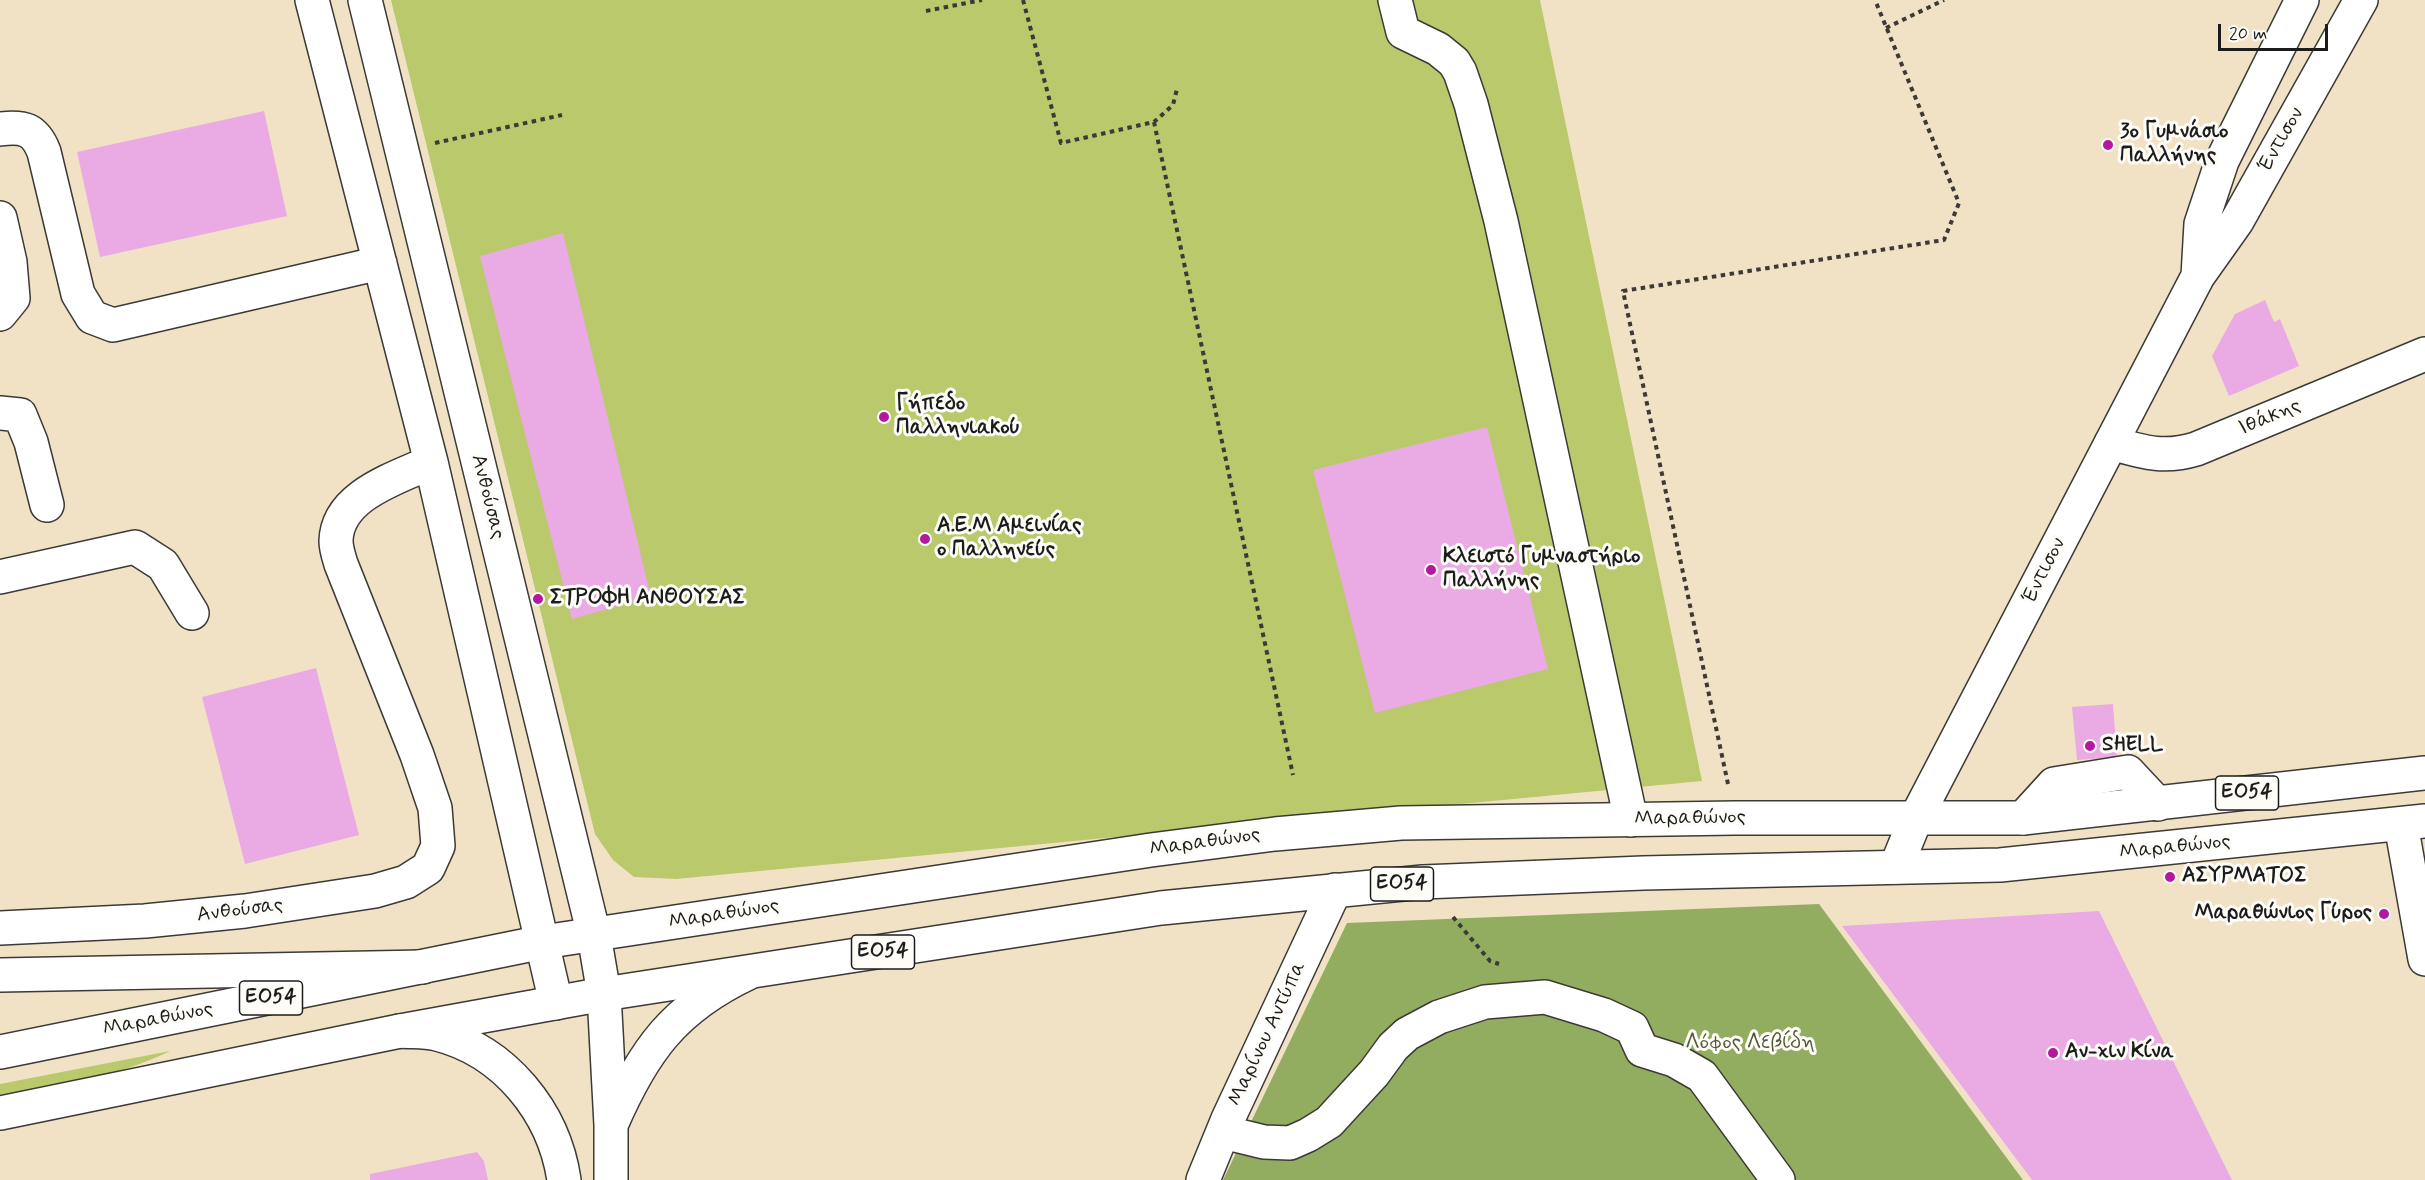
<!DOCTYPE html>
<html>
<head>
<meta charset="utf-8">
<style>
	body { margin:0 }
	#map { position:relative; width:2425px; height:1180px; overflow:hidden; background:#f1e2c6; font-family:Mynerve,sans-serif }
	canvas { display:block }
	.scale { position:absolute; left:2218px; top:24px; width:110px; height:27px; box-sizing:border-box; border:3px solid #1c1c1c; border-top:0; padding-left:8px; font-size:18px; line-height:21px; white-space:nowrap; color:#1c1c1c; -webkit-text-stroke:4px #fdfcf7; paint-order:stroke }
</style>
</head>
<body>
<div id="map">
<canvas width="2425" height="1180"></canvas>
<div class="scale">20 m</div>
</div>
<script>
const g = document.querySelector('canvas').getContext('2d');
g.lineJoin = 'round';
function fillPath(path, color) { g.fillStyle = color; g.fill(path, 'evenodd'); }
function strokePath(path, color, width, dash) { g.strokeStyle = color; g.lineWidth = width; g.lineCap = dash ? 'butt' : 'round'; g.setLineDash(dash || []); g.stroke(path); }
function label(font, color, halo, rows, align = 'center') {
  g.font = font + ' Mynerve,sans-serif'; g.lineWidth = 6; g.setLineDash([]); g.textBaseline = 'middle'; g.strokeStyle = halo; g.fillStyle = color; for (const [text, x, y, turn = 0] of rows) {
    g.save(); g.translate(x, y); g.rotate((+turn || 0) * Math.PI / 180); g.textAlign = isNaN(turn) ? turn : align; if (halo) g.strokeText(text, 0, 0); g.fillText(text, 0, 0); g.restore();
  }
}
const green = new Path2D(`
	M391 0H1540L1702 781 676 879 634 877 613 860 595 834Z
	M170 1051C117 1077 57 1086 0 1098V1084Z`);
const forest = new Path2D(`
	M1819 904 2023 1180H1223L1347 923Z`);
const building = new Path2D(`
	M264 111 287 216 100 257 77 152Z
	M563 233 651 597 572 619 480 256Z
	M2265 300 2274 322 2280 319 2299 366 2229 396 2212 356 2235 314Z
	M1487 427 1548 669 1375 713 1313 470Z
	M316 668 359 835 245 864 202 697Z
	M2113 704 2117 757 2077 760 2072 707Z
	M2099 911 2232 1180H2032L1842 926Z
	M477 1152 484 1161 488 1180H370V1174Z`);
const path = new Path2D(`
	M1023 0 1061 143 1154 122 1173 105 1177 89
	M926 11 982 0
	M1886 28 1944 0
	M1154 122 1293 775
	M435 143 562 115
	M1728 784 1623 291 1944 240 1959 203 1875 0
	M1453 917 1490 961 1499 964`);
const minor = new Path2D(`
	M312 0 431 462 556 1003
	M365 0 594 935 604 994
	M1395 0 1403 32 1438 49 1454 62 1460 72 1471 104 1501 221 1631 820
	M0 129C24 126 35 129 44 152L78 294 92 317 113 325 380 263
	M0 218 10 262 13 298 0 314
	M2198 276 2201 224 2222 161 2302 0
	M0 413 20 415 31 442 47 505
	M2111 443C2143 452 2163 459 2196 449L2425 354
	M0 577 135 547 163 565 192 613
	M2023 818 2054 784 2128 772 2158 804
	M2401 824 2425 959
	M1896 867 1916 818 2198 276 2237 221 2361 0
	M0 928 145 921 245 911 375 891 406 882 428 868 438 846 435 808 417 755 341 564C339 557 336 549 336 541 337 495 397 478 431 462
	M1223 1132 1264 1142 1290 1143 1308 1135 1329 1122 1374 1073 1393 1047 1407 1034 1439 1017 1485 1002 1545 997 1604 1015 1632 1028 1642 1050 1674 1060 1702 1076 1778 1180
	M1203 1180 1228 1119 1335 890`);
const major = new Path2D(`
	M0 1052 543 942 1151 850 1275 834 1401 823 1735 818H2023L2425 773
	M0 1113 400 1031 604 994 1161 908 1423 882 1643 873 2000 865 2425 821`);
const highway = new Path2D(`
	M0 975 423 967
	M604 994 611 1125V1180
	M400 1031C412 1032 426 1031 437 1034 505 1051 554 1112 564 1180
	M611 1125C643 1051 674 1008 748 973`);
const markers = [
	[2108,145,6,"#b5179e"],
	[884,417,6,"#b5179e"],
	[925,539,6,"#b5179e"],
	[1431,570,6,"#b5179e"],
	[538,599,6,"#b5179e"],
	[2090,746,6,"#b5179e"],
	[2170,877,6,"#b5179e"],
	[2384,914,6,"#b5179e"],
	[2053,1053,6,"#b5179e"]
];
const shields = [
	[2247,793,63],
	[1402,884,63],
	[883,952,63],
	[271,998,63]
];
const shieldNames = [
	["ΕΟ54",2247,793],
	["ΕΟ54",1402,884],
	["ΕΟ54",883,952],
	["ΕΟ54",271,998]
];
const poiNames = [
	["3ο Γυμνάσιο",2120,133],
	["Παλλήνης",2120,157],
	["Γήπεδο",896,405],
	["Παλληνιακού",896,429],
	["Α.Ε.Μ Αμεινίας",937,527],
	["ο Παλληνεύς",937,551],
	["Κλειστό Γυμναστήριο",1443,558],
	["Παλλήνης",1443,582],
	["ΣΤΡΟΦΗ ΑΝΘΟΥΣΑΣ",550,599],
	["SHELL",2102,746],
	["ΑΣΥΡΜΑΤΟΣ",2182,877],
	["Μαραθώνιος Γύρος",2372,914,"right"],
	["Αν-χιν Κίνα",2065,1053]
];
const streetNames = [
	["Έντισον",2282,140,-60],
	["Ιθάκης",2270,418,-23],
	["Ανθούσας",487,497,76],
	["Έντισον",2045,571,-63],
	["Μαραθώνος",1690,819,-1],
	["Μαραθώνος",1205,843,-8],
	["Μαραθώνος",2175,848,-6],
	["Ανθούσας",240,911,-7],
	["Μαραθώνος",724,915,-9],
	["Μαραθώνος",158,1020,-11],
	["Μαρίνου Αντύπα",1268,1034,-65]
];
const parkNames = [
	["Λόφος Λεβίδη",1750,1044]
];
fillPath(green, '#b9c96c');
fillPath(forest, '#92ad60');
fillPath(building, '#eaabe5');
strokePath(minor, '#3c3a36', 36);
strokePath(major, '#3c3a36', 36);
strokePath(highway, '#3c3a36', 36);
strokePath(path, '#3c3a36', 4, [4.5, 4.5]);
strokePath(minor, '#fff', 33);
strokePath(major, '#fff', 33);
strokePath(highway, '#fff', 33);
for (const [x, y, r, color] of markers) { const dot = new Path2D(); dot.arc(x, y, r, 0, 2 * Math.PI); g.fillStyle = color; g.fill(dot); strokePath(dot, '#fdfcf7', 2); }
for (const [x, y, w] of shields) { const box = new Path2D(); box.roundRect(x - w / 2, y - 17, w, 34, 4.5); g.fillStyle = '#fdfcf7'; g.fill(box); strokePath(box, '#1c1c1c', 1.5); }
label('bold 20px', '#1c1c1c', null, shieldNames);
label('bold 21px', '#1c1c1c', '#fdfcf7', poiNames, 'left');
label('21px', '#1c1c1c', '#fdfcf7', streetNames);
label('21px', '#535938', '#fdfcf7', parkNames);
</script>
</body>
</html>
